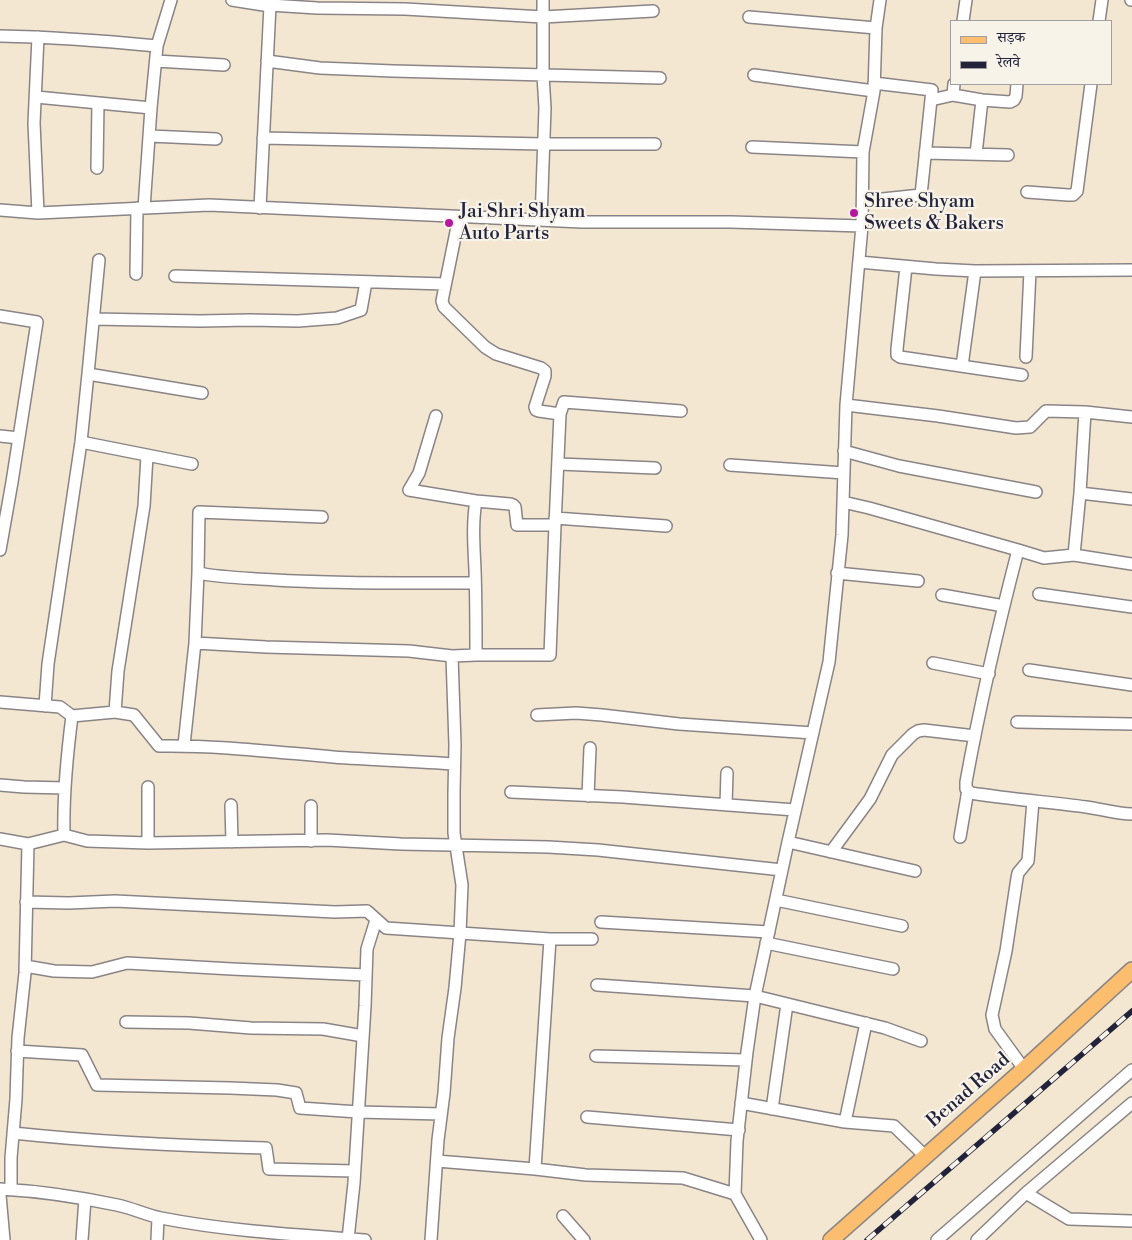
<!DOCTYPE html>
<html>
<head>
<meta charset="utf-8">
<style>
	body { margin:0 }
	#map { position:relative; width:1132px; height:1240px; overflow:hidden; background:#f3e7d1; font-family:"Libre Bodoni","Noto Serif Devanagari",serif }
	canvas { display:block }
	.legend { position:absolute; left:950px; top:20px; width:162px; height:65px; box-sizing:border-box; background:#f7f3e8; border:1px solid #a29fa3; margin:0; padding:6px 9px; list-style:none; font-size:15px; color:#22223b }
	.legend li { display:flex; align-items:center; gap:10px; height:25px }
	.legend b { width:25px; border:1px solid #a29fa3 }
</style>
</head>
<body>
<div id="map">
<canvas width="1132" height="1240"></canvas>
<ul class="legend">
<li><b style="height:6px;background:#fbbd6e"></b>सड़क</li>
<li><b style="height:6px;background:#22223b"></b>रेलवे</li>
</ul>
</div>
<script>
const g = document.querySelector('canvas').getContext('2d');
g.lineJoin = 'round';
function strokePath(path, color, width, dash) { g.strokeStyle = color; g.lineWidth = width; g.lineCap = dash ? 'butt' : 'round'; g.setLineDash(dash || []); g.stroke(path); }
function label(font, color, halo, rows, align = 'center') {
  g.font = font + ' "Libre Bodoni",serif'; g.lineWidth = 4.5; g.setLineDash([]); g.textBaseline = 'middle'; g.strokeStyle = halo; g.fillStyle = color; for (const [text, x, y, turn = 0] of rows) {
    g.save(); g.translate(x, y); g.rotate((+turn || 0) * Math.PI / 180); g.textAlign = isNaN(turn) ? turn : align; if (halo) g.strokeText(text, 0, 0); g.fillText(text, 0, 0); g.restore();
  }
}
const minor = new Path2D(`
	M232 0 270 6
	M1131 0H1132
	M749 17 876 28
	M963 21 966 0
	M1099 21 1102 0
	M0 36C53 37 105 41 157 46
	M38 37 34 123 38 213
	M156 61 224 65
	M267 61 320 68 393 71 660 78
	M754 75 874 91
	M953 95 982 100 1010 102 1014 100 1016 96 1017 84
	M36 97 151 108
	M931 100 953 95 954 84
	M150 136 216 139
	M263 138 543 144H655
	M752 147 863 152
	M925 153 1008 155
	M976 154 982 100
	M97 168 98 103
	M1027 192 1068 195H1073L1077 191 1091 84
	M863 201 921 195 932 90 874 83
	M144 208 151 108 157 46 171 0
	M260 208 270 5 317 8 405 9 543 17 653 11
	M0 210 38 213 209 205 582 222H731L862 226 846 405 842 535 829 662 788 842 755 996 747 1052 737 1141 735 1194 761 1240
	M541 220 545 108 543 75V0
	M862 226 863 152 874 91 876 28 880 0
	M859 262 936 269 975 271 1132 270
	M906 267 897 349V355L900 357 1022 375
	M136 274 137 208
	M175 276 445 284
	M0 316 37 322 12 482 0 550
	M93 319 200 321 250 320 298 321 337 318 361 310 366 282
	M1026 357 1030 271
	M962 366 975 271
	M88 374 202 393
	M846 405 938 416 1016 428 1030 427 1046 411 1085 412 1080 493 1074 555 1044 558 1018 550
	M1085 412 1132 417
	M560 414 564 402 681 411
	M436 416 419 473 409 490 476 501
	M0 436 19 438
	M81 442 192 464
	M844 451 899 466 1036 492
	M147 456 144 506 118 671 115 712 134 715 159 746C218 745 274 752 333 757 374 760 414 761 454 764
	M559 464 655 468
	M730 465 844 473
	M1080 493 1132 499
	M843 502 869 508 1018 550C998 627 980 705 966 782V789L971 793C1009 799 1048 802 1086 807 1102 809 1116 814 1132 814
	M322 517 199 512 198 573C223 578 249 578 275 580 341 584 408 583 475 583
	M555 518 666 526
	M1074 555 1132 564
	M198 573 195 643 266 647 409 651 452 656
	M837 573 918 581
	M1039 594 1132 607
	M942 595 1004 606
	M476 655H550L555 525
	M933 663 989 674
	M1029 670 1132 685
	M0 702 60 707 72 716
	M45 706 48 664 81 442 88 374 99 260
	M537 715 576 713 602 715 679 724 813 733
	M1017 722 1132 724
	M184 745 195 643
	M0 785 24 787 65 788
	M511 792 623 797 795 810
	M588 796 590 748
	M231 805 232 842
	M726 805 727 773
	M311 806V841
	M64 835 87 841 148 843 327 840 401 844 548 847 598 850 782 870
	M960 837 968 790
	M0 839 28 844
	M788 842 915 871
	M148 843V787
	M831 852 870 799 892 755 913 734 918 731 924 730 975 736
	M776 900 902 926
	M26 902 69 903 115 901 335 912 367 911 386 928 550 939 535 1169
	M601 922 769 932
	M550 939H592
	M766 943 893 969
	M25 966 54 971 92 972 127 963 232 969 366 975
	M597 985 755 996 885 1028 921 1041
	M126 1022 189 1023 251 1028 323 1029 363 1036
	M17 1051 82 1055 97 1085 230 1088 277 1090 296 1093 300 1108 358 1112 441 1114
	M596 1056 746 1060
	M1024 1069 995 1029 992 1015 1006 951 1017 878 1018 873 1028 861 1033 801
	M741 1103 845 1122 894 1126 925 1156
	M772 1109 787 1004
	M587 1117 739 1130
	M845 1122 866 1023
	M13 1133C97 1142 181 1146 266 1148L269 1169 354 1171
	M437 1161 535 1169 586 1175 683 1178 735 1194
	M0 1189C39 1191 79 1197 117 1205 132 1208 146 1215 161 1218 227 1231 298 1235 365 1240
	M11 1189V1158L16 1099 18 1038 25 973 28 844 64 835C63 795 67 755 72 716L115 712
	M1026 1193 1069 1219 1132 1221
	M0 1195 4 1240
	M563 1216 584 1240
	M348 1239 354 1183 365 1006 367 949 376 920
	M82 1240 85 1199
	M157 1240 158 1218
	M431 1240 438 1140 444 1093 448 1038 455 988 460 933 462 885 454 833V793L455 745 452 656 476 655C476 627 476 598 475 570 474 547 472 524 476 501L510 504 513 505 515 507 517 525H555L560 414 539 411 536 410 535 407 545 376V371L541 368 496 354 485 347 444 307 442 301 459 217
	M937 1240 1132 1070
	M977 1240 1026 1193 1132 1103`);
const major = new Path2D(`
	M831 1240 1024 1069 1132 970`);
const rail = new Path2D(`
	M867 1240 1132 1011`);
const markers = [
	[854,213,5,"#b5179e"],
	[449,223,5,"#b5179e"]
];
const poiNames = [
	["Shree Shyam",864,202],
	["Sweets & Bakers",864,224],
	["Jai Shri Shyam",459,212],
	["Auto Parts",459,234]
];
const streetNames = [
	["Benad Road",969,1091,-41]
];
strokePath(minor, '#8a8486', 14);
strokePath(major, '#8a8486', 18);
strokePath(minor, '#fff', 11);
strokePath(major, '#fbbd6e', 15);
strokePath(rail, '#22223b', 5.5);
strokePath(rail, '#f7f3e8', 4, [11]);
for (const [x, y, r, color] of markers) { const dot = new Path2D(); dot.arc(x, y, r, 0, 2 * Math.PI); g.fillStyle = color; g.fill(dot); strokePath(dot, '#f7f3e8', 2); }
label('19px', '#22223b', '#f7f3e8', poiNames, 'left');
label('19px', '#22223b', '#f7f3e8', streetNames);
</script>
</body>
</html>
